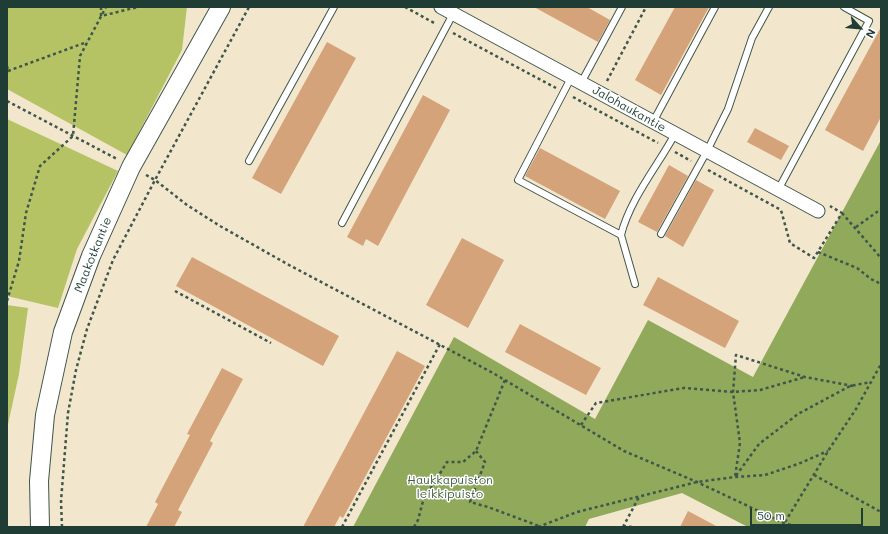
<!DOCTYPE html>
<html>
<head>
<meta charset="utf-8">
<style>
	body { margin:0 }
	#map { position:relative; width:888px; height:534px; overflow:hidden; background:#f2e6cc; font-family:Mali,sans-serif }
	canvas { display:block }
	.frame { position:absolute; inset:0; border:8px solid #1f3d34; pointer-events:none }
	.north { position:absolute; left:840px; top:8px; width:40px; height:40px; -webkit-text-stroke:3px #fff; paint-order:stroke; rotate:117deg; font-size:11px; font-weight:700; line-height:16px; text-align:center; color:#1f3d34 }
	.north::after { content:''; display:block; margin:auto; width:14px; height:18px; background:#1f3d34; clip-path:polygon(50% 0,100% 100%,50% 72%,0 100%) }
	.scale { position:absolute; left:750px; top:508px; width:113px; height:18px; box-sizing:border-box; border:2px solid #1f3d34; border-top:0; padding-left:5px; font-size:12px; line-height:14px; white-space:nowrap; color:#1f3d34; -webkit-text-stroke:3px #fff; paint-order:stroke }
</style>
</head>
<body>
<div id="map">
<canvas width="888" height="534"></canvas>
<div class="frame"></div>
<div class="north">N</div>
<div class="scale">50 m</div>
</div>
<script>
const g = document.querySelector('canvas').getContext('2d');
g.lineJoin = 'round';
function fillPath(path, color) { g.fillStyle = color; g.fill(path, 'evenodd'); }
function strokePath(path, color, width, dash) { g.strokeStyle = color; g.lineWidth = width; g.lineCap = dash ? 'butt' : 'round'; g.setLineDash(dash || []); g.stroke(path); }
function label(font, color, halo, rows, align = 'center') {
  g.font = font + ' Mali,sans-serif'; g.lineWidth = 3; g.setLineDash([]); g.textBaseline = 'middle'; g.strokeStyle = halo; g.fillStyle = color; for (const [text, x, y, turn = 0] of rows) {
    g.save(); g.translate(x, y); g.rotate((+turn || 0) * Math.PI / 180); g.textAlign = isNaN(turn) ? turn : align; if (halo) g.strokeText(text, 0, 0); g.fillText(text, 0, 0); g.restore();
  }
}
const green = new Path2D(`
	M7 7H187L182 50 127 155 7 89Z
	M7 119 118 171 77 249 58 308 7 296Z
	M7 305 28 308 19 374 7 429Z`);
const forest = new Path2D(`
	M881 140V527H748L682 493 589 519 585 527H353L454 337 595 419 648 320 753 377Z`);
const building = new Path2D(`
	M534 7H587L610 20 598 42Z
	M675 7H709L661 95 635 80Z
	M881 27V117L863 151 825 130Z
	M327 42 356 58 281 194 252 178Z
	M423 95 450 110 378 246 366 239 363 246 347 237Z
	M755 128 789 146 781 160 747 142Z
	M540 148 620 191 605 219 525 176Z
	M669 165 688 176 657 232 638 222Z
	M696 180 714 190 683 247 665 236Z
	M462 238 504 260 468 328 426 305Z
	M192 257 339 336 323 366 176 286Z
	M658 277 739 321 725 348 643 305Z
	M520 324 601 368 586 395 505 352Z
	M397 351 425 366 391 429 343 518 340 516 334 527H303Z
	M222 368 243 379 210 441 213 443 178 510 182 512 174 527H146L158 504 155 502 190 435 187 434Z
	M688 511 718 527H680Z`);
const path = new Path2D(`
	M101 7V16L138 7
	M405 7 436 24
	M453 33 556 88
	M7 66 8 71 7 72
	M8 71 87 42
	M607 81 646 7
	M573 97 658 143
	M7 101 117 159
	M675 152 691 161
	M708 170 781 210 790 243 814 258 842 213 830 206
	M146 175 155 180 187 205 220 226 289 265 429 339 493 373 624 451 697 482 784 523 798 527
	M842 213 881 258
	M856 227 881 209
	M818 252 857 268 871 279 881 284
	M175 291 271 343
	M7 301 19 261 26 213 40 166 73 136 80 56 106 7
	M853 386 805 377 736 355 733 392 740 443 735 477 759 444 798 414 850 386 871 382
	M581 425 596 403 684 388 733 392 760 390 805 377
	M476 451 485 462 470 502 488 507 539 526
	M814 475 881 512
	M623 526 632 527
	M62 527 61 501 68 413 76 370 87 329 113 260 155 180 249 7
	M342 527 440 344
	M414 527 418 520 423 501 447 462H463L476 451 505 380
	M538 527 577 512 697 482 735 477 765 475 798 464 828 451
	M623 527 639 497
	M782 527 830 448 856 409 881 364`);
const lane = new Path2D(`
	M571 78 518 180 621 235 635 284
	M581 83 622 7
	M653 122 715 7
	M249 161 334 7
	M778 190 869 21 844 7
	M342 223 453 14
	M661 234 707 151 728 109 752 38 769 7
	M621 235C630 199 657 167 675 134`);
const street = new Path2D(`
	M441 7 818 211`);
const secondary = new Path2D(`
	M40 527 39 481 45 415 63 332 91 256 131 167 221 7`);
const streetNames = [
	["Jalohaukantie",629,109,29],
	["Maakotkantie",93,255,-68]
];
const parkNames = [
	["Haukkapuiston",450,480],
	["leikkipuisto",450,494]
];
fillPath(green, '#b5c365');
fillPath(forest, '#90a95a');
fillPath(building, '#d4a37a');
strokePath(lane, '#3f564b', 8);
strokePath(street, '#3f564b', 15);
strokePath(secondary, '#3f564b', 20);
strokePath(path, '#3f564b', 2.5, [3, 3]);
strokePath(lane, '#fff', 6);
strokePath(street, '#fff', 13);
strokePath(secondary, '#fff', 18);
label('12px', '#1f3d34', '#fff', streetNames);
label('12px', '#445e40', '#fff', parkNames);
</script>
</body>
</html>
